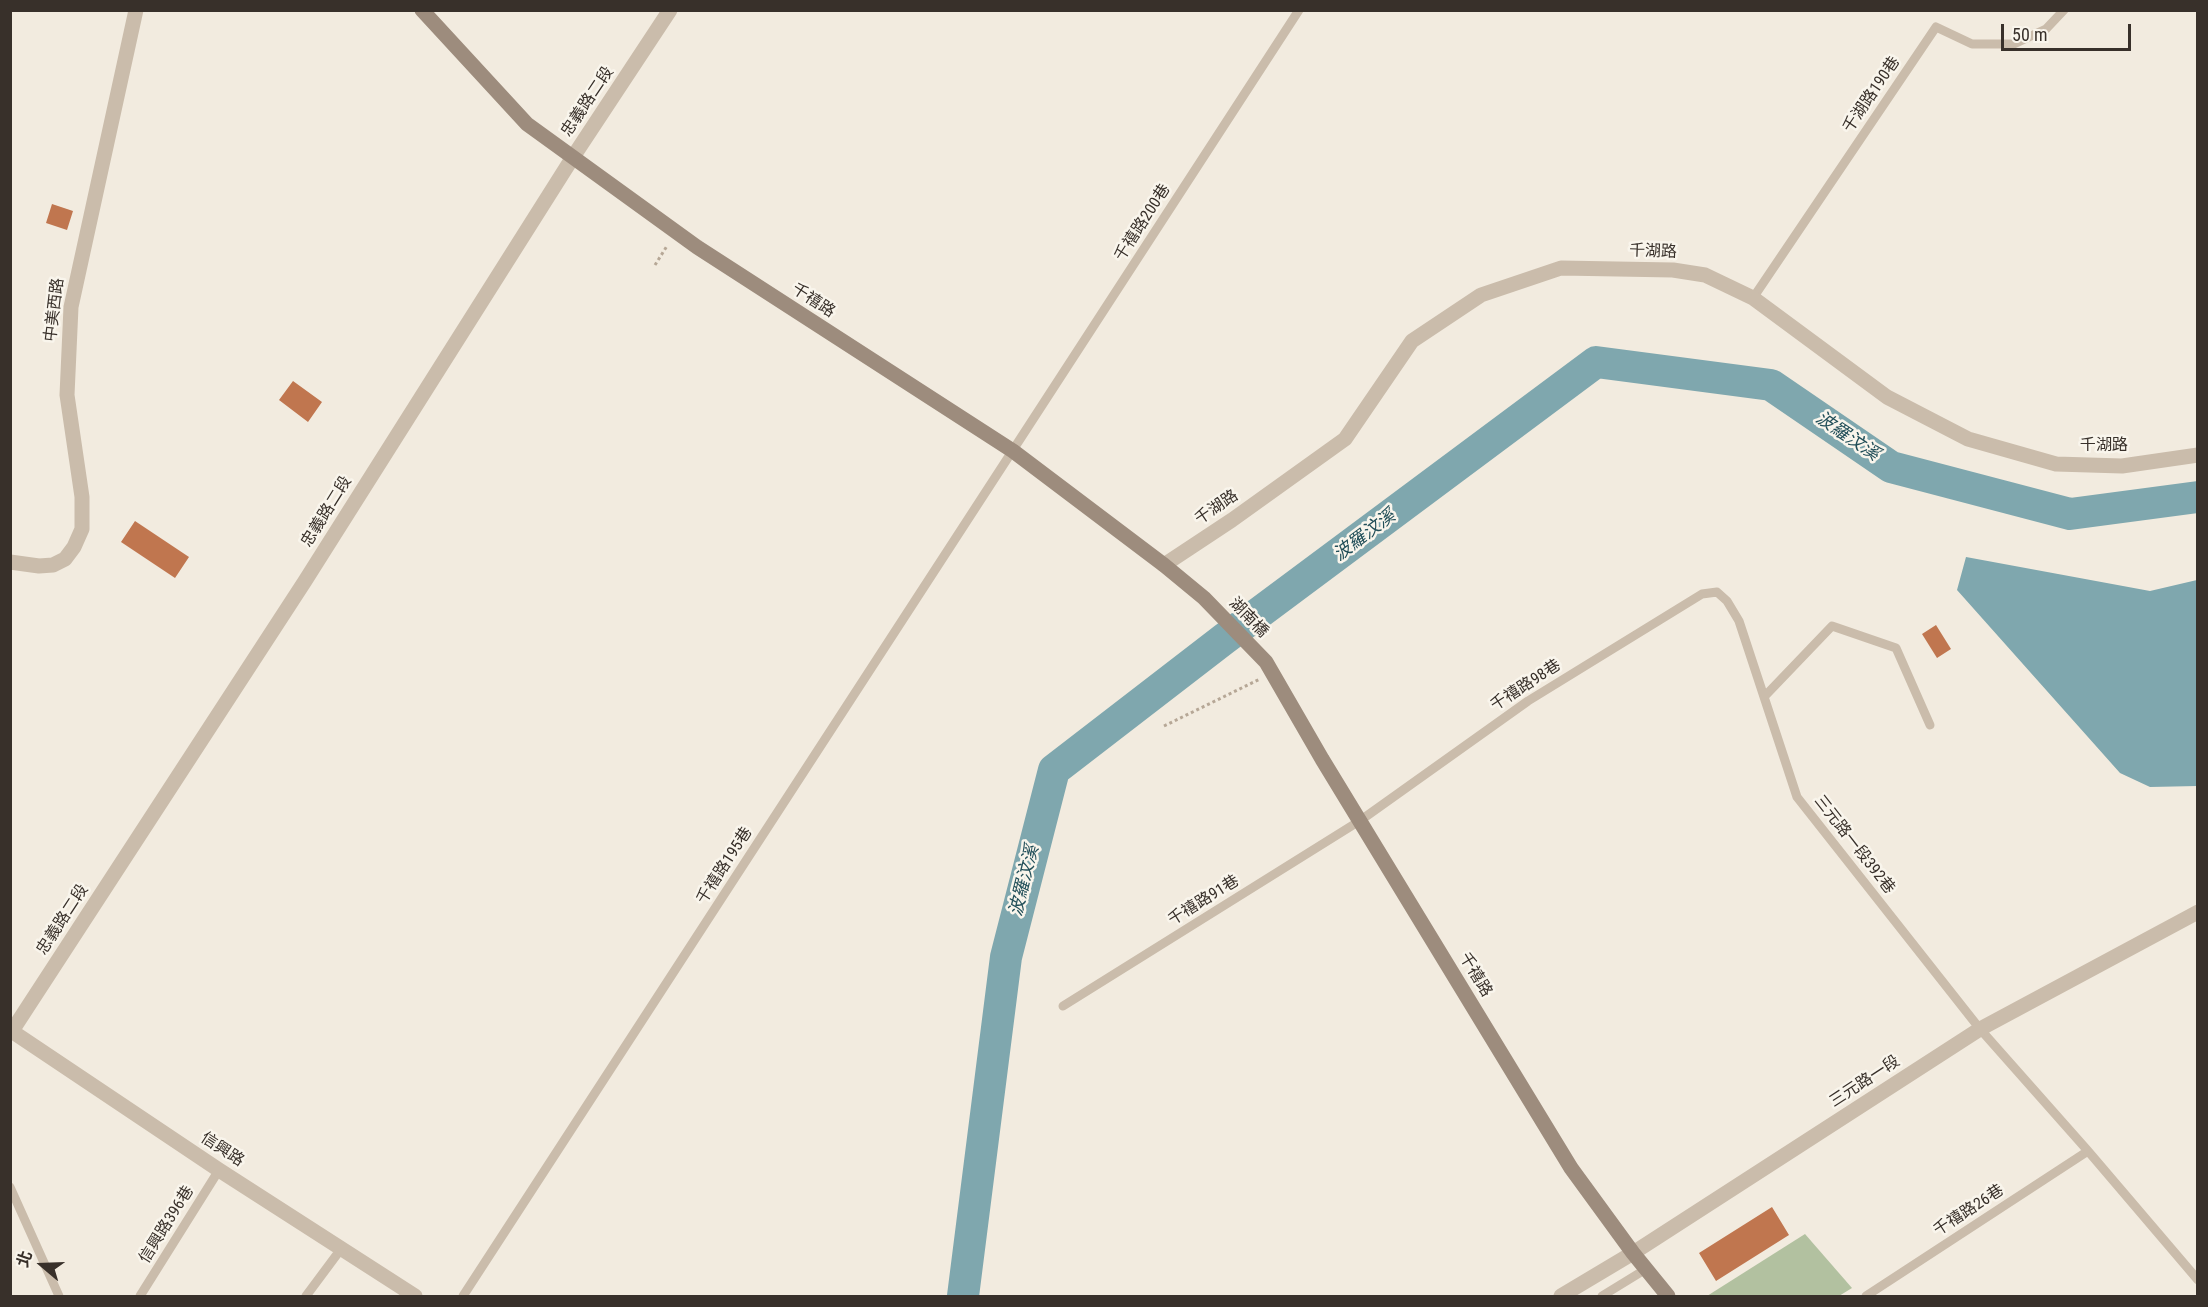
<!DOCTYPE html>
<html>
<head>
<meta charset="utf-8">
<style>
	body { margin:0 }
	#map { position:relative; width:2208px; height:1307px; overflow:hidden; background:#f2ebdf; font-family:"Roboto Condensed","Noto Sans TC",sans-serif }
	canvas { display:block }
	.frame { position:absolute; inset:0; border:12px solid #38302a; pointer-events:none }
	.north { position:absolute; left:12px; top:1235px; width:60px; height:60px; -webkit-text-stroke:4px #f9f5ec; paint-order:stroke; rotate:289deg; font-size:16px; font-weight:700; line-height:24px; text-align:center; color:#38302a }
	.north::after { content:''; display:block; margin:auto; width:21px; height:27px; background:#38302a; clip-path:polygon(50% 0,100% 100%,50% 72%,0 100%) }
	.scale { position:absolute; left:2001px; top:24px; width:130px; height:27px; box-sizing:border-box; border:3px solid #38302a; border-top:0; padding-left:8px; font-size:18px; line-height:21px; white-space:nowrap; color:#38302a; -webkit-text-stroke:4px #f9f5ec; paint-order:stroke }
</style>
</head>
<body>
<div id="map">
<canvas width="2208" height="1307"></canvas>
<div class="frame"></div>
<div class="north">北</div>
<div class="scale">50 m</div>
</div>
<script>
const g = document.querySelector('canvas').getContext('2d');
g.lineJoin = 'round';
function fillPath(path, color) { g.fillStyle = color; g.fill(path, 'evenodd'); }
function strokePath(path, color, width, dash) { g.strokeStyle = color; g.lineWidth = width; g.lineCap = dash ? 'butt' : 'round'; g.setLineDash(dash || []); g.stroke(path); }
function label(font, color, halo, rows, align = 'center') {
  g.font = font + ' "Roboto Condensed","Noto Sans TC",sans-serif'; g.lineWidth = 5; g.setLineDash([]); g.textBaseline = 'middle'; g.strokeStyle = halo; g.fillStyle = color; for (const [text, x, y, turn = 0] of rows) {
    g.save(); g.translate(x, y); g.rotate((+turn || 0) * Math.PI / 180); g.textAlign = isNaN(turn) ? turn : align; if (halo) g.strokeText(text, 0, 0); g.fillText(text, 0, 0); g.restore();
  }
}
const green = new Path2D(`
	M1805 1234 1852 1288 1839 1296H1707Z`);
const water = new Path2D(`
	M1966 557 2150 591 2197 580V786L2150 787 2120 773 1957 590Z`);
const river = new Path2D(`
	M963 1296 1006 957 1054 770 1224 639 1596 362 1771 385 1891 467 2070 514 2198 497`);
const building = new Path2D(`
	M52 204 73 211 67 230 46 223Z
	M293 381 322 402 308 422 279 400Z
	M135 521 189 557 175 578 121 542Z
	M1936 625 1951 649 1937 658 1922 634Z
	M1772 1207 1789 1235 1716 1281 1699 1253Z`);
const path = new Path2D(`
	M655 265 667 246
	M1164 726 1260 679`);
const lane = new Path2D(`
	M1753 298 1936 27 1972 44H2014L2046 29 2064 10
	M1764 697 1832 626 1896 648 1930 725
	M1063 1006 1361 820 1528 701 1702 594 1717 592 1727 601 1739 621 1797 797 1980 1029 2088 1151 2198 1280
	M10 1187 59 1296
	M140 1296 219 1170
	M306 1296 341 1249
	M463 1296 1299 10
	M1602 1296 1646 1269
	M1866 1296 2088 1151`);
const street = new Path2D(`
	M10 562 39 566 53 565 65 559 74 547 82 529V497L67 395 71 307 136 10
	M1164 565 1232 520 1345 439 1412 341 1481 295 1561 268 1673 270 1705 275 1753 298 1887 397 1968 439 2056 464 2122 466 2198 455
	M10 1030 219 1170 415 1296
	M12 1031 305 581 573 157 670 10
	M1561 1296 1633 1253 1980 1029 2198 912`);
const secondary = new Path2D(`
	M422 10 527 124 697 247 1013 451 1164 565 1204 598 1266 662 1322 759 1571 1168 1633 1253 1668 1296`);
const streetNames = [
	["千湖路190巷",1872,95,-56],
	["忠義路二段",588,102,-56],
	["千禧路200巷",1143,223,-57],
	["千湖路",1653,252,2],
	["千禧路",813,301,33],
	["中美西路",55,310,-83],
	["千湖路",2104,446],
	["千湖路",1217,508,-34],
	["忠義路二段",327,512,-58],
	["湖南橋",1248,618,46],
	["千禧路98巷",1526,686,-33],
	["三元路一段392巷",1854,845,52],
	["千禧路195巷",725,866,-57],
	["千禧路91巷",1204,901,-32],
	["忠義路二段",63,920,-57],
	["千禧路",1475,975,59],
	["三元路一段",1865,1082,-33],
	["信興路",222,1150,33],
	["千禧路26巷",1969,1211,-33],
	["信興路396巷",167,1225,-58]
];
const waterNames = [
	["波羅汶溪",1847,437,34],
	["波羅汶溪",1365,536,-37],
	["波羅汶溪",1025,881,-76]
];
fillPath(green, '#b2c1a0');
fillPath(water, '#7fa7ae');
strokePath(river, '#7fa7ae', 32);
fillPath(building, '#c0764f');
strokePath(path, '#b6a796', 3, [3, 3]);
strokePath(lane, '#cabcab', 9);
strokePath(street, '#cabcab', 15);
strokePath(secondary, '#9d8c7d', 15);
label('16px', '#38302a', '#f9f5ec', streetNames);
label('italic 18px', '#214e58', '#f9f5ec', waterNames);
</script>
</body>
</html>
